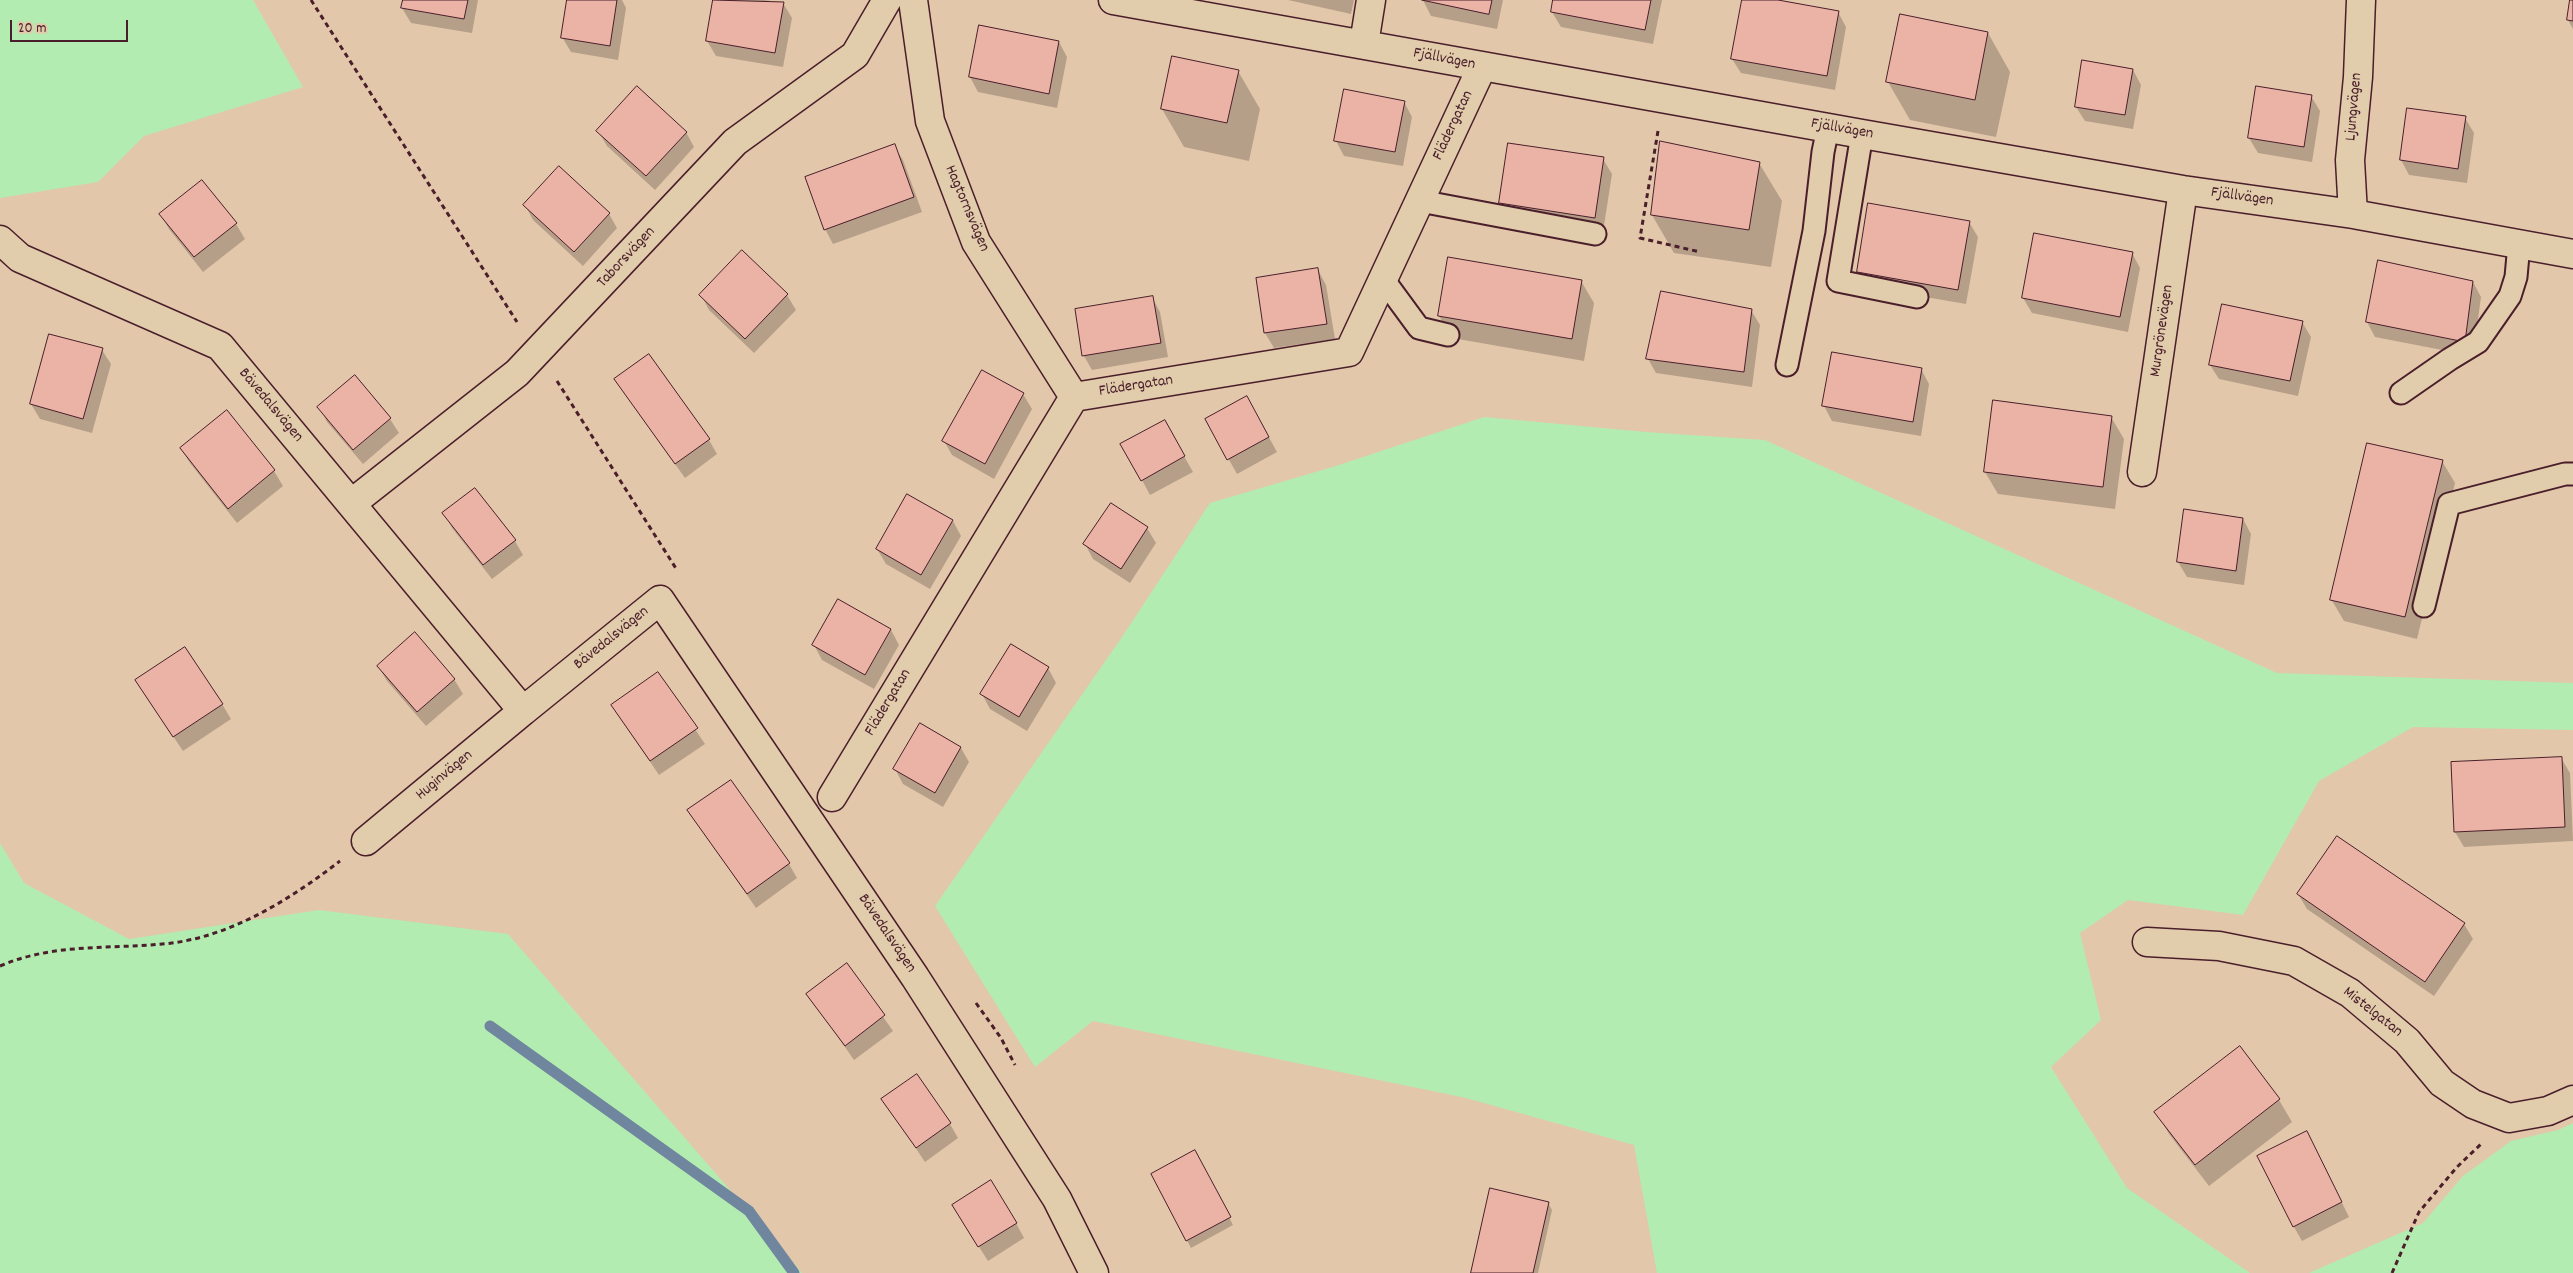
<!DOCTYPE html>
<html>
<head>
<meta charset="utf-8">
<style>
	body { margin:0 }
	#map { position:relative; width:2573px; height:1273px; overflow:hidden; background:#e3c7aa; font-family:Dekko,sans-serif }
	canvas { display:block }
	.scale { position:absolute; left:10px; top:20px; width:118px; height:22px; box-sizing:border-box; border:2px solid #4a1f2b; border-top:0; padding-left:6px; font-size:15px; line-height:18px; white-space:nowrap; color:#4a1f2b; -webkit-text-stroke:4px #e1ccab; paint-order:stroke }
</style>
</head>
<body>
<div id="map">
<canvas width="2573" height="1273"></canvas>
<div class="scale">20 m</div>
</div>
<script>
const g = document.querySelector('canvas').getContext('2d');
g.lineJoin = 'round';
function fillPath(path, color) { g.fillStyle = color; g.fill(path, 'evenodd'); }
function strokePath(path, color, width, dash) { g.strokeStyle = color; g.lineWidth = width; g.lineCap = dash ? 'butt' : 'round'; g.setLineDash(dash || []); g.stroke(path); }
function label(font, color, halo, rows, align = 'center') {
  g.font = font + ' Dekko,sans-serif'; g.lineWidth = 4; g.setLineDash([]); g.textBaseline = 'middle'; g.strokeStyle = halo; g.fillStyle = color; for (const [text, x, y, turn = 0] of rows) {
    g.save(); g.translate(x, y); g.rotate((+turn || 0) * Math.PI / 180); g.textAlign = isNaN(turn) ? turn : align; if (halo) g.strokeText(text, 0, 0); g.fillText(text, 0, 0); g.restore();
  }
}
const green = new Path2D(`
	M0 0H253L303 87 144 136 98 182 0 198Z
	M1484 417 1646 432 1765 440 2277 673 2573 683V730L2413 727 2319 781 2243 915 2128 900 2080 933 2101 1020 2051 1067 2127 1188 2250 1273H1657L1634 1145 1466 1098 1093 1021 1035 1067 935 906 1122 637 1210 503 1336 466Z
	M0 843 24 883 129 939 319 910 508 934 802 1273H0Z
	M2573 1123V1273H2309L2423 1223 2463 1176 2511 1141 2558 1130Z`);
const shadow = new Path2D(`
	M404 0H478L472 33 411 23 402 8Z
	M568 0H622L626 8 618 60 571 52 562 37Z
	M714 0H765L783 3 792 18 783 67 716 56 707 41Z
	M1288 0H1354L1351 14Z
	M1423 0H1503L1497 29 1431 16Z
	M1555 0H1662L1653 44 1561 27 1552 12Z
	M1743 0H1770L1838 12 1846 27 1835 90 1741 73 1732 59Z
	M2571 0H2573V29L2568 20Z
	M1988 33 2010 72 1996 137 1910 120 1888 82Z
	M1059 42 1067 57 1057 108 978 92 970 77Z
	M2133 70 2141 85 2133 129 2085 121 2076 107Z
	M1238 71 1260 109 1249 161 1184 147 1162 109Z
	M2311 96 2320 111 2312 162 2258 153 2249 138Z
	M1404 102 1412 117 1403 166 1344 156 1336 141Z
	M2465 118 2474 133 2467 183 2409 175 2401 160Z
	M598 131 686 132 694 147 655 190 607 146Z
	M894 146 903 160 922 212 833 244 825 229Z
	M1603 159 1612 174 1603 232 1509 218 1500 203Z
	M1759 163 1782 201 1771 267 1674 253 1652 215Z
	M202 181 236 224 245 239 203 272 169 229 160 214Z
	M525 205 609 214 617 228 583 266 533 220Z
	M1969 222 1978 237 1966 304 1867 287 1858 272Z
	M2132 253 2140 268 2128 332 2032 313 2023 298Z
	M1318 270 1326 285 1335 339 1274 348 1265 333Z
	M1581 281 1594 303 1584 361 1452 338 1439 316Z
	M2473 282 2481 297 2473 356 2375 337 2367 322Z
	M701 295H787L796 310 754 353 709 310Z
	M1152 297 1160 312 1168 357 1092 370 1084 356Z
	M1751 310 1760 325 1752 387 1656 373 1648 359Z
	M2302 322 2311 337 2298 396 2219 379 2210 365Z
	M102 350 111 364 92 433 40 419 31 404Z
	M1921 369 1929 384 1921 436 1832 421 1824 406Z
	M983 372 1023 394 1032 409 994 479 952 455 944 441Z
	M625 394 709 440 717 454 685 478Z
	M319 407 390 419 399 433 363 464 327 422Z
	M227 412 274 471 283 486 237 523 190 463 181 449Z
	M1255 412 1277 452 1237 474 1206 419Z
	M2111 417 2124 439 2115 509 1998 494 1985 472Z
	M1164 421 1193 472 1150 495 1142 480Z
	M2442 461 2455 483 2417 639 2344 621 2331 599Z
	M908 495 953 521 961 536 930 589 886 564 877 549Z
	M444 513 515 541 523 555 492 579 452 528Z
	M2243 519 2251 534 2244 585 2187 577 2178 562Z
	M1147 528 1156 543 1130 583 1093 559 1085 544Z
	M838 600 891 630 899 645 874 689 822 660 814 645Z
	M378 666 454 679 463 694 426 726 387 681Z
	M1048 668 1056 683 1027 731 990 709 982 694Z
	M658 674 705 744 659 775 622 720Z
	M145 695 222 704 231 719 183 751Z
	M961 748 969 762 943 807 903 784 895 769Z
	M2561 758 2570 773 2573 841 2464 847 2455 832 2452 764Z
	M689 811 789 864 797 878 756 908Z
	M2337 837 2464 924 2473 939 2434 996 2307 909 2298 894Z
	M847 965 893 1031 854 1060 808 994Z
	M2240 1048 2279 1100 2292 1122 2209 1186 2169 1134 2156 1112Z
	M883 1099 950 1124 958 1138 925 1162Z
	M2315 1148 2349 1217 2302 1241 2294 1227Z
	M1199 1159 1233 1225 1191 1248 1152 1175Z
	M1548 1203 1552 1210 1538 1273H1472Z
	M962 1220 1016 1223 1024 1238 988 1261Z`);
const stream = new Path2D(`
	M490 1026 749 1211 794 1273`);
const building = new Path2D(`
	M403 0H468L464 19 401 8Z
	M567 0H617L610 46 561 38Z
	M713 0 784 2 775 53 706 41Z
	M1422 0H1492L1489 14Z
	M1553 0H1651L1645 30 1551 12Z
	M1742 0H1778L1839 11 1827 76 1731 59Z
	M2570 0H2573V21L2567 20Z
	M1900 14 1988 32 1975 100 1886 82Z
	M979 25 1059 41 1049 94 969 77Z
	M1172 56 1239 70 1227 123 1161 109Z
	M2082 60 2133 69 2125 115 2075 107Z
	M637 86 687 132 646 176 596 131Z
	M2256 86 2312 95 2304 147 2248 138Z
	M1344 89 1405 101 1395 152 1334 141Z
	M2407 108 2466 116 2458 169 2400 160Z
	M1660 141 1760 162 1749 230 1651 215Z
	M1508 143 1604 157 1595 218 1499 203Z
	M895 144 914 197 824 230 805 177Z
	M559 166 610 213 574 252 523 205Z
	M202 180 237 223 194 257 159 214Z
	M1868 203 1970 221 1958 290 1857 272Z
	M2034 233 2133 252 2120 317 2022 298Z
	M742 250 788 294 745 339 699 295Z
	M1448 257 1582 280 1572 339 1438 316Z
	M2378 260 2473 281 2465 342 2366 322Z
	M1318 268 1327 324 1264 333 1256 278Z
	M1661 291 1752 309 1744 372 1646 359Z
	M1153 296 1161 343 1082 356 1075 309Z
	M2222 304 2303 321 2290 381 2209 365Z
	M49 334 103 348 83 419 30 404Z
	M1832 352 1922 368 1913 422 1822 406Z
	M649 354 710 439 675 464 614 379Z
	M982 370 1024 393 985 464 942 441Z
	M355 375 391 418 353 450 317 407Z
	M1247 396 1269 437 1227 460 1205 419Z
	M1993 400 2112 416 2103 487 1984 472Z
	M227 410 275 470 228 509 180 448Z
	M1165 420 1185 456 1141 481 1120 444Z
	M2367 443 2443 460 2405 617 2330 600Z
	M475 488 516 540 483 565 442 513Z
	M907 494 953 520 921 575 876 549Z
	M1111 503 1148 527 1121 569 1083 544Z
	M2184 509 2243 518 2236 571 2177 562Z
	M838 599 891 629 865 675 812 645Z
	M415 632 455 679 417 712 377 666Z
	M1011 644 1049 667 1019 717 980 694Z
	M185 647 223 704 173 737 135 680Z
	M658 672 698 728 650 761 611 705Z
	M920 723 961 747 935 793 893 769Z
	M2562 757 2565 827 2454 832 2451 762Z
	M731 780 790 863 747 894 687 810Z
	M2337 836 2465 923 2425 982 2297 894Z
	M847 963 885 1015 845 1046 806 994Z
	M2240 1046 2280 1099 2195 1165 2154 1112Z
	M917 1074 951 1123 916 1148 881 1099Z
	M2307 1131 2342 1202 2293 1227 2257 1156Z
	M1195 1150 1231 1217 1186 1241 1151 1174Z
	M991 1180 1017 1223 978 1247 952 1205Z
	M1490 1188 1549 1202 1533 1273H1471Z`);
const path = new Path2D(`
	M311 0 517 322
	M1658 131 1640 238 1700 252
	M557 381 677 570
	M0 966C56 942 113 950 172 943 234 935 292 898 340 861
	M976 1003 1001 1038 1015 1065
	M2392 1273 2419 1212 2457 1167 2481 1144`);
const service = new Path2D(`
	M1862 134 1838 281 1917 297
	M1420 201 1595 234
	M1383 279 1419 328 1448 335
	M1787 365 1814 231 1823 152 1828 128
	M2401 393 2450 359 2478 342 2510 296 2516 277 2519 244
	M2424 606 2449 504 2565 474H2573`);
const minor = new Path2D(`
	M913 0 930 121 976 242 1074 397
	M1113 0 1862 134 2183 190 2353 214 2573 254
	M1364 44 1371 0
	M2353 214 2350 160 2358 77 2361 0
	M0 240 20 258 220 346 523 711 660 600 915 977 1057 1199 1094 1273
	M2142 472 2183 190
	M352 503 517 373 735 142 855 55 887 0
	M832 797 1074 397 1349 352 1482 67
	M366 841 523 711
	M2147 942 2219 946 2294 961 2350 993 2407 1041 2442 1083 2473 1104 2509 1118 2548 1111 2573 1100`);
const streetNames = [
	["Fjällvägen",1444,60,11],
	["Ljungvägen",2355,107,-85],
	["Flädergatan",1454,126,-65],
	["Fjällvägen",1842,130,10],
	["Fjällvägen",2242,198,8],
	["Hagtornsvägen",966,209,67],
	["Taborsvägen",627,258,-47],
	["Murgrönevägen",2163,331,-82],
	["Flädergatan",1136,387,-9],
	["Bävedalsvägen",270,406,50],
	["Bävedalsvägen",612,639,-39],
	["Flädergatan",889,703,-59],
	["Huginvägen",445,776,-40],
	["Bävedalsvägen",886,934,56],
	["Mistelgatan",2372,1013,38]
];
fillPath(green, '#b3ecb0');
fillPath(shadow, '#0003');
strokePath(stream, '#70869e', 11);
fillPath(building, '#ebb2a6');
strokePath(building, '#4a1f2b', 1);
strokePath(service, '#4a1f2b', 25);
strokePath(minor, '#4a1f2b', 31);
strokePath(path, '#4a1f2b', 3, [5, 4]);
strokePath(service, '#e1ccab', 21);
strokePath(minor, '#e1ccab', 28);
label('16px', '#4a1f2b', '#e1ccab', streetNames);
</script>
</body>
</html>
